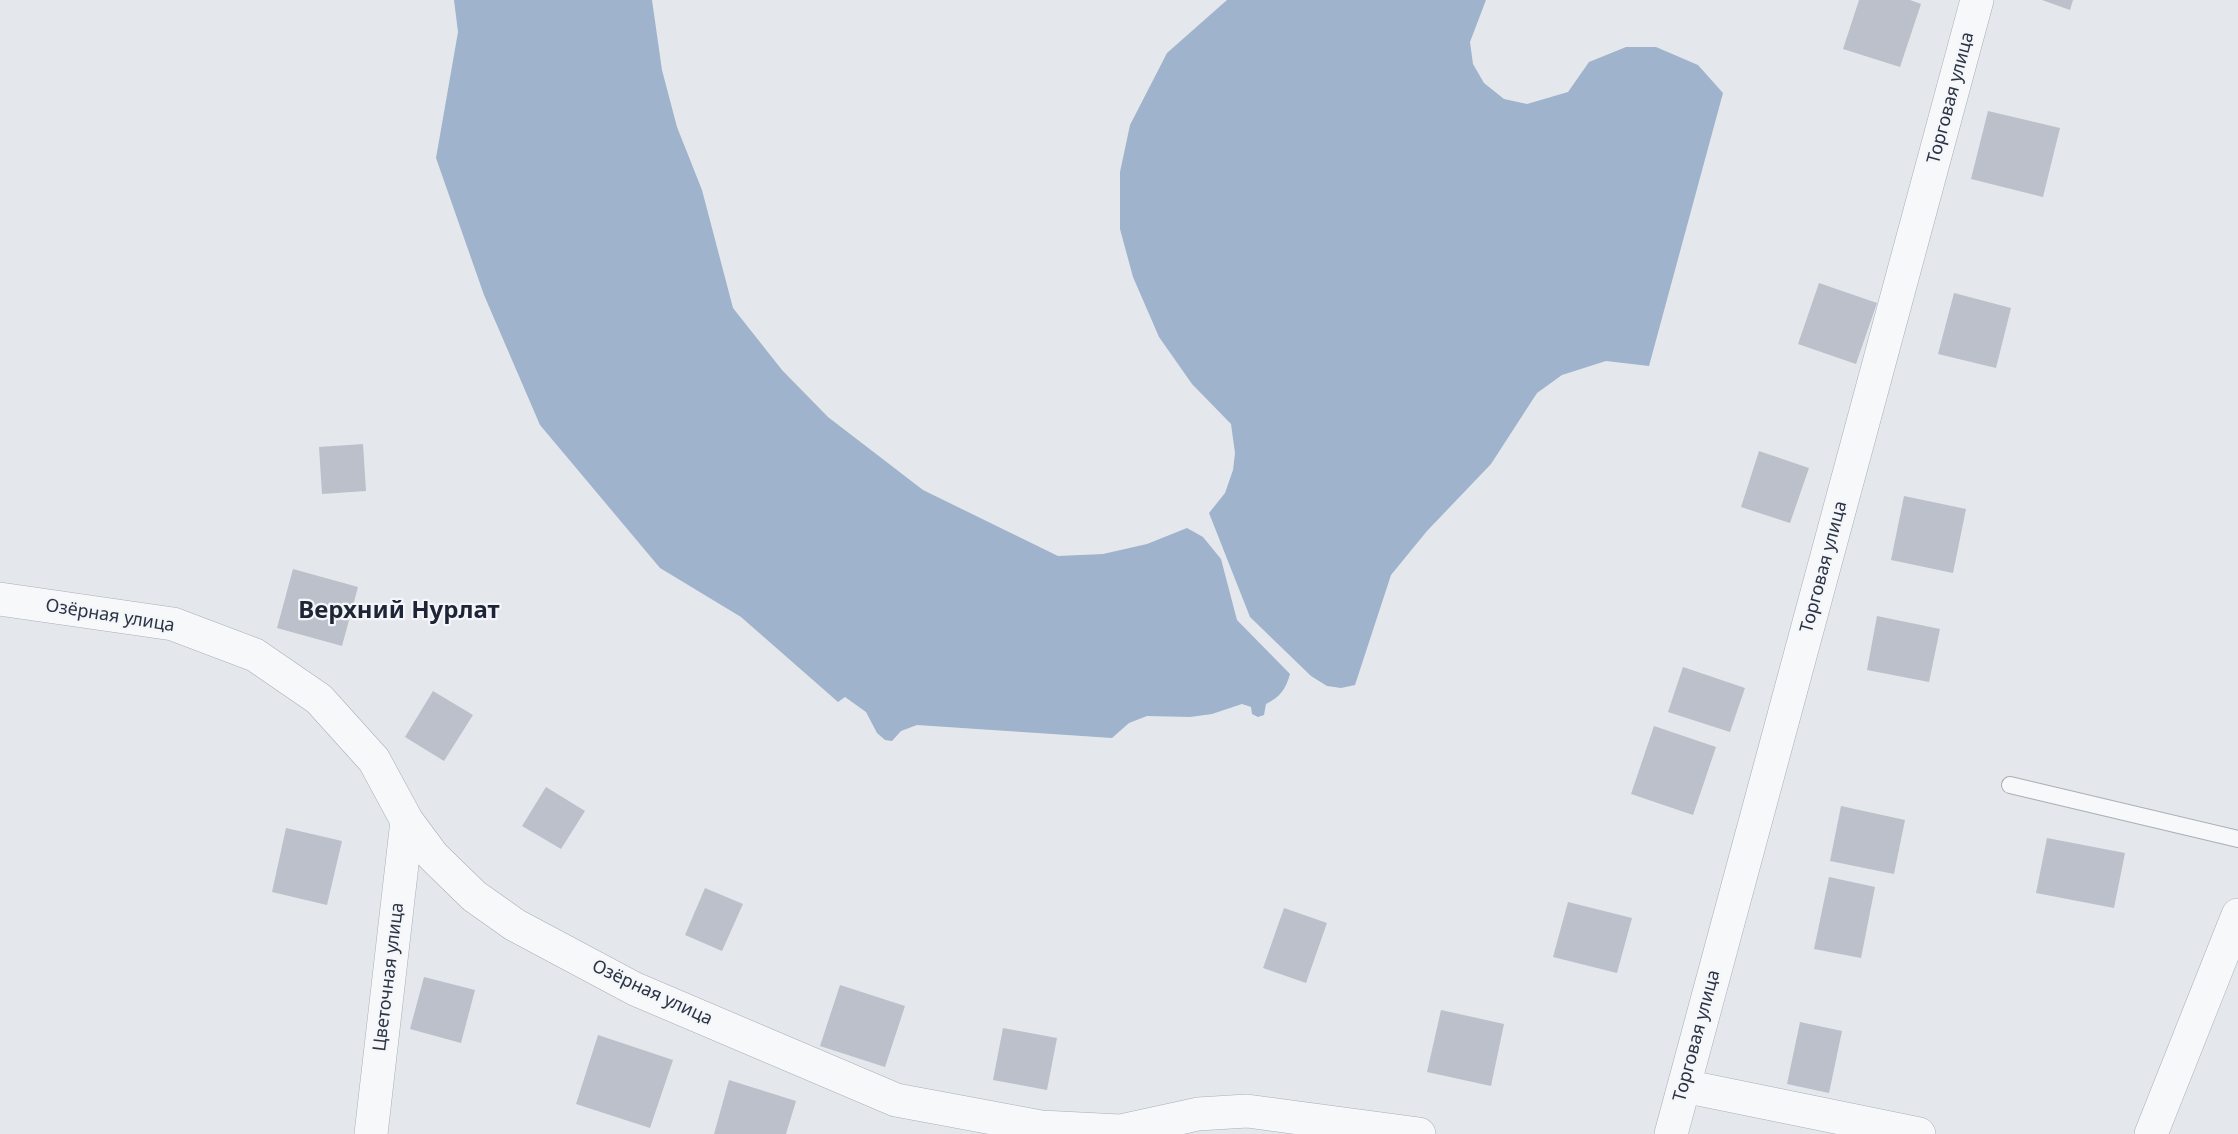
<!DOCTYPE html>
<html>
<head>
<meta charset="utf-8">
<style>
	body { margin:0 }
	canvas { display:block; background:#e4e7ec }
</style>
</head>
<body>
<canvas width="2238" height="1134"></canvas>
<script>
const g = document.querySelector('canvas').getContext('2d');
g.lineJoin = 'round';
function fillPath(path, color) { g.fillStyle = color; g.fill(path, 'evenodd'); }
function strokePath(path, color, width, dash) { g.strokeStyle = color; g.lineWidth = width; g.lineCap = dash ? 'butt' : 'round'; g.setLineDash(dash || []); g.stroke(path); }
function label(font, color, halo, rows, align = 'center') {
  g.font = font + ' "Noto Sans",sans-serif'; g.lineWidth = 4.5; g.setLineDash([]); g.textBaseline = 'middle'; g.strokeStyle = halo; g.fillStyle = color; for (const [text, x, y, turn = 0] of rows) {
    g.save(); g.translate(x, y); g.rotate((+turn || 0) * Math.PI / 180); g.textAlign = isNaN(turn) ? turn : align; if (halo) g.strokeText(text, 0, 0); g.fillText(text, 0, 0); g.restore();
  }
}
const water = new Path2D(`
	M454 0H652L662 70 677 127 702 190 733 308 782 370 828 417 923 490 1058 556 1103 554 1147 544 1187 528 1203 537 1221 559 1237 620 1290 674C1286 689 1280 697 1266 704L1264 715 1258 717 1252 714 1251 707 1242 704 1212 714 1190 717 1147 716 1129 723 1112 738 917 725 901 731 892 741 885 740 877 733 866 712 845 697 838 702 741 617 660 568 540 425 484 295 436 158 458 32Z
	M1227 0H1486L1470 42 1473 64 1484 83 1504 99 1527 104 1568 92 1589 62 1626 47H1656L1698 65 1723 93 1649 366 1606 361 1562 375 1537 393 1491 464 1427 531 1391 575 1355 685 1341 688 1327 686 1311 676 1250 617 1209 513 1225 493 1233 470 1235 453 1231 424 1192 384 1159 337 1133 277 1120 229V172L1130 125 1167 53Z`);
const building = new Path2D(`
	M1859 0H1910L1921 4 1900 67 1843 49Z
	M2042 0H2073L2070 10Z
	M1988 111 2060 128 2043 197 1971 179Z
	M1819 283 1877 303 1856 364 1798 344Z
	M1954 293 2011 308 1996 368 1938 354Z
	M363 444 366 491 322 494 319 447Z
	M1759 451 1809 468 1790 523 1741 507Z
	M1904 496 1966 509 1953 573 1891 560Z
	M293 569 358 587 342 646 277 628Z
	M1877 616 1940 629 1929 682 1867 670Z
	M1683 667 1745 688 1730 732 1668 712Z
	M433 691 473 715 444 761 405 737Z
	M1654 726 1716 747 1693 815 1631 794Z
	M546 787 585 811 561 849 522 826Z
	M1841 806 1905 820 1894 874 1830 861Z
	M286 828 342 841 327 905 272 892Z
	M2047 838 2125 853 2114 908 2036 893Z
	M1829 877 1875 887 1861 958 1814 949Z
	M705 888 743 904 722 951 685 935Z
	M1568 902 1632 918 1617 973 1553 957Z
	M1284 908 1327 923 1306 983 1263 968Z
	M424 977 475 990 461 1043 410 1029Z
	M840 985 905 1006 885 1067 820 1046Z
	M1441 1010 1504 1024 1491 1086 1427 1072Z
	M1800 1022 1842 1031 1829 1093 1787 1084Z
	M1003 1028 1057 1038 1047 1090 993 1080Z
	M598 1035 673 1060 650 1128 576 1104Z
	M729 1080 796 1101 786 1134H714Z`);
const lane = new Path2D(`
	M2010 785 2238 839`);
const street = new Path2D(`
	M0 599 173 624 255 655 319 699 374 760 407 821 433 856 474 896 515 925 635 989 896 1100 1041 1127 1120 1131 1198 1114 1247 1111 1419 1134
	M1684 1086 1919 1134
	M371 1134 407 821
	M1671 1134 1977 0
	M2151 1134 2238 915`);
const streetNames = [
	["Торговая улица",1951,98,-75],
	["Торговая улица",1824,567,-75],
	["Озёрная улица",110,616,9],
	["Цветочная улица",389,977,-83],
	["Озёрная улица",652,993,25],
	["Торговая улица",1697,1036,-75]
];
const districtNames = [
	["Верхний Нурлат",399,611]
];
fillPath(water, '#9fb4cc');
fillPath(building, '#bbc0ca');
strokePath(lane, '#a9aeb7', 18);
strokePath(street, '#a9aeb7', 34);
strokePath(lane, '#f7f8fa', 16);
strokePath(street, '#f7f8fa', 33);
label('18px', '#2b3445', '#f4f6f9', streetNames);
label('bold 24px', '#1d2536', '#f4f6f9', districtNames);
</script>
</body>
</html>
